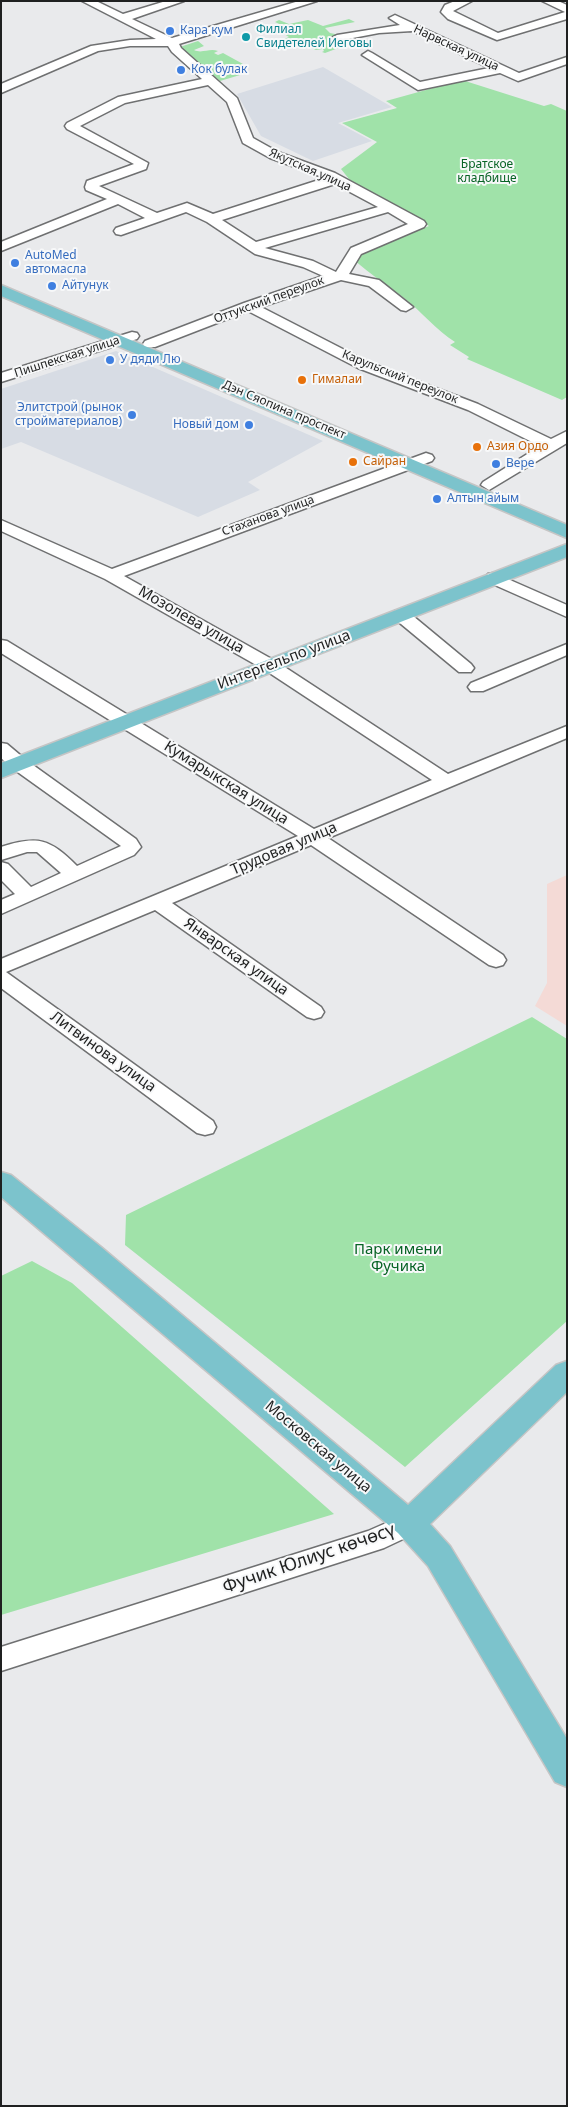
<!DOCTYPE html>
<html>
<head>
<meta charset="utf-8">
<style>
	body { margin:0 }
	#map { position:relative; width:568px; height:2107px; overflow:hidden; background:#e9eaec; font-family:"Noto Sans",sans-serif }
	canvas { display:block }
	.frame { position:absolute; inset:0; border:2px solid #1f2020; pointer-events:none }
</style>
</head>
<body>
<div id="map">
<canvas width="568" height="2107"></canvas>
<div class="frame"></div>
</div>
<script>
const g = document.querySelector('canvas').getContext('2d');
g.lineJoin = 'round';
function fillPath(path, color) { g.fillStyle = color; g.fill(path, 'evenodd'); }
function strokePath(path, color, width, dash) { g.strokeStyle = color; g.lineWidth = width; g.lineCap = dash ? 'butt' : 'round'; g.setLineDash(dash || []); g.stroke(path); }
function label(font, color, halo, rows, align = 'center') {
  g.font = font + ' "Noto Sans",sans-serif'; g.lineWidth = 4; g.setLineDash([]); g.textBaseline = 'middle'; g.strokeStyle = halo; g.fillStyle = color; for (const [text, x, y, turn = 0] of rows) {
    g.save(); g.translate(x, y); g.rotate((+turn || 0) * Math.PI / 180); g.textAlign = isNaN(turn) ? turn : align; if (halo) g.strokeText(text, 0, 0); g.fillText(text, 0, 0); g.restore();
  }
}
const built = new Path2D(`
	M323 67 392 107 338 123 372 141 313 161 261 136 237 94Z
	M116 351 323 441 248 482 260 490 198 517 21 442 1 449V389Z`);
const medical = new Path2D(`
	M567 875V1026L535 1006 547 983V884Z`);
const green = new Path2D(`
	M349 19 355 22 325 28 330 33 340 35 327 39 341 47 325 53 322 52 324 51 323 49 316 50 296 40 299 43 295 44 284 39 289 37 279 31 288 28 275 22 279 20 289 24 308 20 323 26Z
	M198 41 204 46 194 50C202 54 209 48 218 51L214 53 218 55 223 53 243 64 244 68 233 71 240 75 220 81 180 47Z
	M462 80 544 106 551 104 567 111V397L562 400 467 359 469 357 450 345 455 342C436 330 422 312 404 298 387 285 370 274 354 260L358 255 429 226 353 184 341 169 377 142 342 123 397 108 386 101Z
	M532 1017 567 1039V1321L405 1467 125 1245 126 1215Z
	M32 1261 72 1283 334 1514 1 1615V1276Z`);
const minor = new Path2D(`
	M82 1H96L123 14 166 1H184L132 19 172 38 299 1H317L179 44 181 48 237 98 253 138 278 152 335 173 424 221 426 224 424 227 361 254 349 274 379 280 413 307 406 311 401 310 369 286 341 280 261 307 368 362 478 404 551 439 567 431V443L489 490 481 485 483 482 540 446 468 410 358 368 248 311 155 347H145L143 344 145 341 244 303 323 276 303 267 255 254 207 222 186 212 121 235 116 234 114 231 116 228 145 218 118 204 1 251V242L107 199 86 190 85 187 87 181 134 164 67 129 65 126 67 123 118 97 202 79 172 52 168 46H130L98 51 1 93V84L91 46 130 40 156 39ZM208 85 227 102 243 143 270 158 325 178 213 214 187 203 157 213 99 186 146 169 148 163 80 126 125 103ZM335 184 378 207 256 242 222 220ZM388 212 408 224 351 248 336 272 313 261 265 248Z
	M455 1H472L453 11 498 33 565 12 542 1H558L567 5V19L497 40 448 19 441 12 445 5Z
	M395 15 519 73 567 57V64L518 81 500 73 418 90 362 55 368 51 372 53 420 82 489 68 412 31 379 33 337 41 331 38 337 35 400 25 389 18Z
	M132 332 137 333 139 336 137 339 1 382V373Z
	M426 453 432 455 434 458 432 461 124 576 277 662 448 774 567 726V738L328 838 503 955 506 960 503 965 496 967 489 965 311 845 172 903 321 1007 324 1012 321 1017 314 1019 307 1017 155 910 6 972 213 1121 216 1127 213 1133 205 1135 197 1133 1 988V959L298 836 1 653V640L7 641 314 829 432 780 265 670 105 579 1 531V520L112 569Z
	M494 573 567 605V617L488 582 486 578 488 574Z
	M401 610 407 611 471 664 474 668 471 672H459L395 619 392 615 395 611Z
	M567 644V655L483 691H471L468 687 471 683Z
	M1 743 7 744 26 760 136 839 141 847 134 855 1 914V900L15 894 1 880V862L8 864 31 887 61 873 37 852H27L1 860V847C38 835 50 839 77 866L121 846 12 768 1 758Z
	M409 1513 418 1516 422 1524 418 1532 384 1548 1 1671V1647L368 1531Z`);
const major = new Path2D(`
	M1 285 567 525V538L1 296Z
	M567 544V557L1 778V763Z
	M1 1172 11 1175 101 1247 408 1505 556 1365 567 1361V1392L430 1524 450 1546 567 1739V1787L555 1782 428 1566 398 1533 1 1197Z`);
const markers = [
	[170,31,5,"#3f7fe0"],
	[246,37,5,"#0f9aa8"],
	[181,70,5,"#3f7fe0"],
	[15,263,5,"#3f7fe0"],
	[52,286,5,"#3f7fe0"],
	[110,360,5,"#3f7fe0"],
	[302,380,5,"#e8710a"],
	[132,415,5,"#3f7fe0"],
	[249,425,5,"#3f7fe0"],
	[477,447,5,"#e8710a"],
	[353,462,5,"#e8710a"],
	[496,464,5,"#3f7fe0"],
	[437,499,5,"#3f7fe0"]
];
const farCulturenames = [
	["Филиал",256,30],
	["Свидетелей Иеговы",256,44]
];
const farShopnames = [
	["Кара кум",180,31],
	["Кок булак",191,70],
	["AutoMed",25,256],
	["автомасла",25,270],
	["Айтунук",62,286],
	["У дяди Лю",120,360],
	["Элитстрой (рынок",122,408,"right"],
	["стройматериалов)",122,422,"right"],
	["Новый дом",239,425,"right"],
	["Вере",506,464],
	["Алтын айым",447,499]
];
const farStreetnames = [
	["Нарвская улица",456,48,25],
	["Якутская улица",310,170,24],
	["Оттукский переулок",269,300,-20],
	["Пишпекская улица",67,357,-18],
	["Карульский переулок",400,377,22],
	["Дэн Сяопина проспект",284,410,23],
	["Стаханова улица",268,516,-20]
];
const farParknames = [
	["Братское",487,165],
	["кладбище",487,179]
];
const farFoodnames = [
	["Гималаи",312,380],
	["Азия Ордо",487,447],
	["Сайран",363,462]
];
const streetNames = [
	["Мозолева улица",191,620,30],
	["Интергельпо улица",284,660,-21],
	["Кумарыкская улица",226,783,32],
	["Трудовая улица",284,849,-23],
	["Январская улица",236,957,35],
	["Литвинова улица",103,1052,36],
	["Московская улица",318,1447,40]
];
const parkNames = [
	["Парк имени",398,1250],
	["Фучика",398,1267]
];
const nearStreetnames = [
	["Фучик Юлиус көчөсү",309,1559,-19]
];
fillPath(built, '#d7dce4');
fillPath(medical, '#f4dad6');
fillPath(green, '#a0e2a9');
strokePath(minor, '#6f7071', 3);
strokePath(major, '#c5c5c5', 3);
fillPath(minor, '#fff');
fillPath(major, '#7cc3cc');
for (const [x, y, r, color] of markers) { const dot = new Path2D(); dot.arc(x, y, r, 0, 2 * Math.PI); g.fillStyle = color; g.fill(dot); strokePath(dot, '#f7f8f9', 2); }
label('12px', '#0d838f', '#f7f8f9', farCulturenames, 'left');
label('12px', '#366cbe', '#f7f8f9', farShopnames, 'left');
label('12px', '#1f2020', '#f7f8f9', farStreetnames);
label('12px', '#076325', '#f7f8f9', farParknames);
label('12px', '#c56008', '#f7f8f9', farFoodnames, 'left');
label('15px', '#1f2020', '#f7f8f9', streetNames);
label('15px', '#076325', '#f7f8f9', parkNames);
label('18px', '#1f2020', '#f7f8f9', nearStreetnames);
</script>
</body>
</html>
